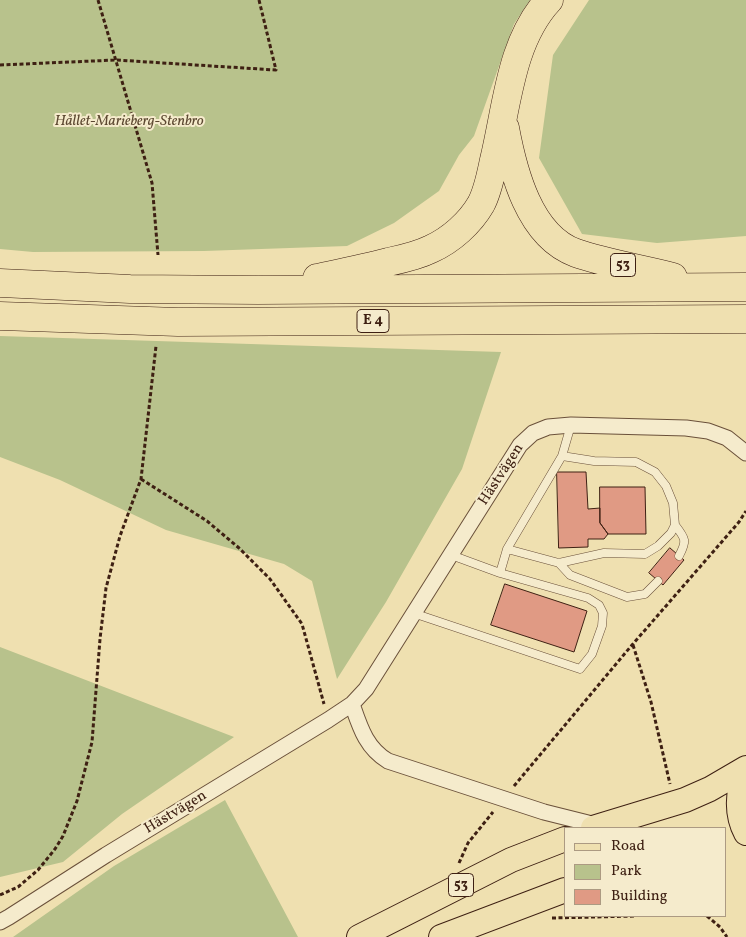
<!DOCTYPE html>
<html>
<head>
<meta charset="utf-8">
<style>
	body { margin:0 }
	#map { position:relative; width:746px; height:937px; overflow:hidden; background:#efe0b0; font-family:Vollkorn,serif }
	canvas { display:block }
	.legend { position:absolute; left:564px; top:827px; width:162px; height:90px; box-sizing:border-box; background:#f5ebcc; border:1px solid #ac9a82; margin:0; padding:6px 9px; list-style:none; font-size:15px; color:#3e2013 }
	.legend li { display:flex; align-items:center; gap:10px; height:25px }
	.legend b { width:25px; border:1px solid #ac9a82 }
</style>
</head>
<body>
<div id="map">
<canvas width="746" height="937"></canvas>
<ul class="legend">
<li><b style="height:6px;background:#efe0b0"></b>Road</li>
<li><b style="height:14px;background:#b8c28c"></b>Park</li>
<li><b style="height:14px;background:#e09a84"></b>Building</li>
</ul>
</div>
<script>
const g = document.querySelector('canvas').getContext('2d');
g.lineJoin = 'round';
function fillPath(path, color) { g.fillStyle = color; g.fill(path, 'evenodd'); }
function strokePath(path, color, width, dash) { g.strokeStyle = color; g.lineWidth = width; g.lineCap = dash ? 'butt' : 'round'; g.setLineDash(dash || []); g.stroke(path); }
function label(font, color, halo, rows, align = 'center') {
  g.font = font + ' Vollkorn,serif'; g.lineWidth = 4; g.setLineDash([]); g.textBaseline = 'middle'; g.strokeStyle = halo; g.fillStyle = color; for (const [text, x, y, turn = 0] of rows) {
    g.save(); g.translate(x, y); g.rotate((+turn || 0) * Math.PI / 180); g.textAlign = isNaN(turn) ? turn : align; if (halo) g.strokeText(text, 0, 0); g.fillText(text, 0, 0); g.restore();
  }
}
const green = new Path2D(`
	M0 0H530L514 24 474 136 459 155 439 191 394 223 347 246 204 251 33 252 0 249Z
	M589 0H746V236L657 243 582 234 539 158 553 55Z
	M0 336 501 352 462 469 386 602 337 679 312 581 284 564 166 530 60 480 0 457Z
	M0 647 234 737 122 814 63 862 0 877Z
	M225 800 298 937H13L114 866Z`);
const building = new Path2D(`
	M557 472H586L588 509 600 508V523L608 534 604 539H588V547L559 548Z
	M600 487H645L646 534H608L600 523Z
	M670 548 684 560 663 585 649 573Z
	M505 584 587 611 574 652 491 625Z`);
const path = new Path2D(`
	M98 0 152 183 158 255
	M0 65 116 60 276 70 259 0
	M141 479 207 521 239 548 270 579 302 624 324 704
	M633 645 651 702 670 784
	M514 786 632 645 739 522 746 511
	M459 863 468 843 493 812
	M0 895 18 887 38 870 55 849 63 836 77 801 92 742 100 639 106 588 120 536 141 479 156 346
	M707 916 720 927 727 937
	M552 918 636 916`);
const lane = new Path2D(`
	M675 525C686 539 687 541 679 556
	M507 549 559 563 604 553 645 554 658 546 671 533 675 525 673 503 666 486 655 472 636 462 594 461 562 456
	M559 563 570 575 627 597 645 594 658 581
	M500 573 507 549 562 456 571 425
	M413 613 580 669 592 654 602 626 603 613 599 605 588 598 500 573 451 555`);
const street = new Path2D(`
	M352 704C360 727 366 748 388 761L544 812 600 826
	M0 922 9 917 106 855 328 720 352 704 366 689 520 445 533 433 548 427 571 425 686 428 708 431 727 438 746 453`);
const primary = new Path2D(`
	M746 772C737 792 736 814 746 833
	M593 828 685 800 710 789 746 768
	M359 937 511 860 565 839
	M441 937 565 890`);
const highway = new Path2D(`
	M505 128C513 171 529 236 576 253 605 263 642 269 673 277
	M317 278C340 273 364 268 388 262 402 259 417 256 431 249 451 240 470 223 481 204 488 191 491 174 494 160 507 107 510 42 549 0
	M0 283 130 289 258 290 746 287
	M0 316 178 322 746 319`);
const shields = [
	[623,265,25],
	[373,321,32],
	[461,885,25]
];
const shieldNames = [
	["53",623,265],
	["E 4",373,321],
	["53",461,885]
];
const parkNames = [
	["Hållet-Marieberg-Stenbro",129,122]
];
const streetNames = [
	["Hästvägen",502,475,-57],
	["Hästvägen",176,813,-31]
];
fillPath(green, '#b8c28c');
fillPath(building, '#e09a84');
strokePath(building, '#3e2013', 1);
strokePath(lane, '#6a503a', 9);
strokePath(street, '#6a503a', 17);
strokePath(primary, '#3e2013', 26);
strokePath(highway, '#3e2013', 29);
strokePath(path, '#3e2013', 3, [4, 2.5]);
strokePath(lane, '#f5ebcc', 8);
strokePath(street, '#f5ebcc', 15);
strokePath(primary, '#efe0b0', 24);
strokePath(highway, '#efe0b0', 28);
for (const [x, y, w] of shields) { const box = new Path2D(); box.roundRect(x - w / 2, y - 11.5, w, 23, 4); g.fillStyle = '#f5ebcc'; g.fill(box); strokePath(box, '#3e2013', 1); }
label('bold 14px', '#3e2013', null, shieldNames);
label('italic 15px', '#5c4831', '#f5ebcc', parkNames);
label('15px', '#3e2013', '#f5ebcc', streetNames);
</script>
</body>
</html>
